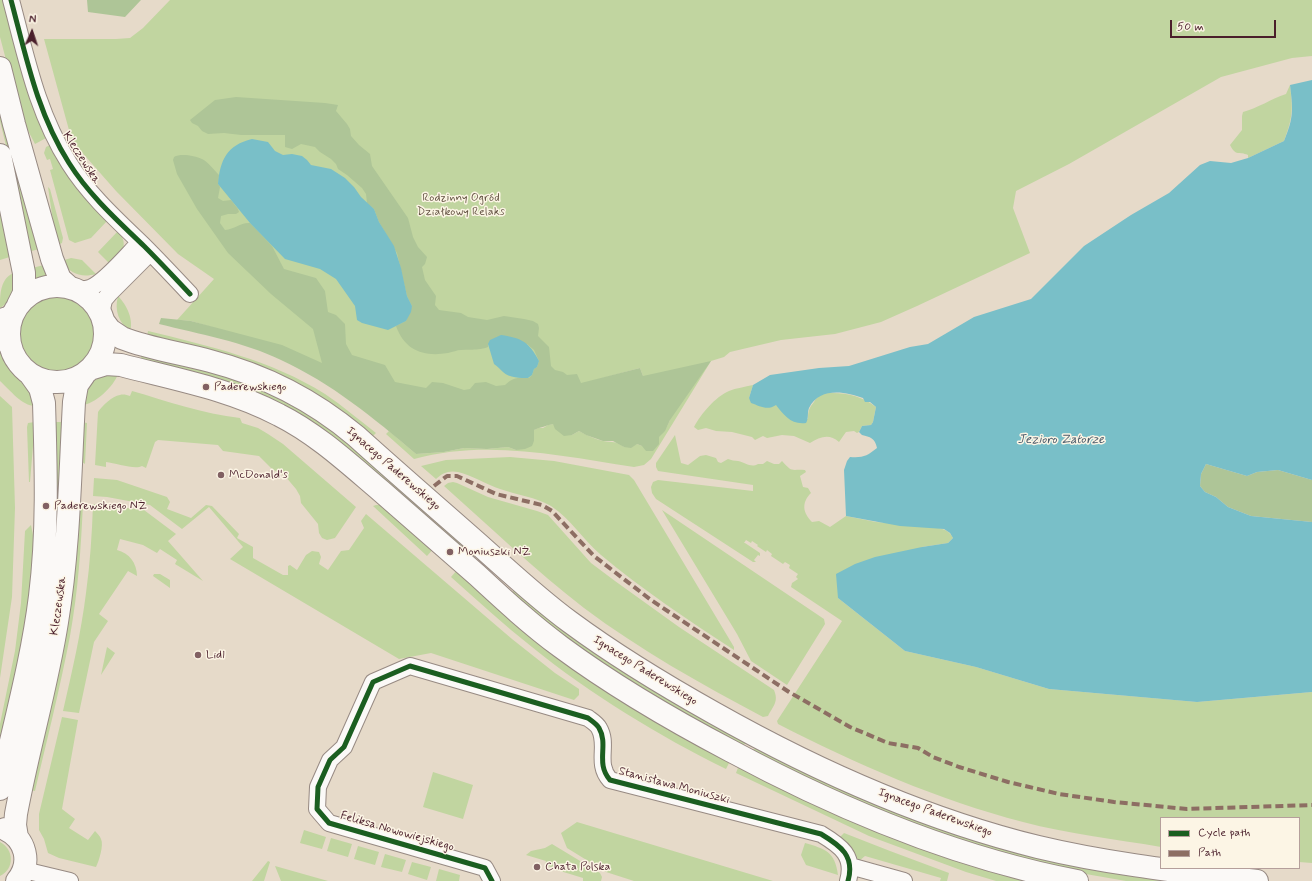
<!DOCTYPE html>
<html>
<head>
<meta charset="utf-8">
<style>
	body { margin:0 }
	#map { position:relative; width:1312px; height:881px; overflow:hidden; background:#e6dac9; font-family:Mynerve,sans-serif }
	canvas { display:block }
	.legend { position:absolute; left:1160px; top:817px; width:140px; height:52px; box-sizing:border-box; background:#fcf5e5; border:1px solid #b59f9b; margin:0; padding:5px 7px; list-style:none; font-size:12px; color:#4a1f2b }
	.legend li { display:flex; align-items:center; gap:8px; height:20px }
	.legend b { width:20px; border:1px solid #b59f9b }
	.north { position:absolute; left:12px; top:12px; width:40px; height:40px; -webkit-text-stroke:3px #fcf5e5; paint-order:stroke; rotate:3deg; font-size:11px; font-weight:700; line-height:16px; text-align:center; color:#4a1f2b }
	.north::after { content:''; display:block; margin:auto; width:14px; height:18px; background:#4a1f2b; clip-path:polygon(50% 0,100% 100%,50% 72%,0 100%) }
	.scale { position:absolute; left:1170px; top:20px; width:106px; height:18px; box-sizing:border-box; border:2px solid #4a1f2b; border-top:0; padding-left:5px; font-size:12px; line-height:14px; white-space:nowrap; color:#4a1f2b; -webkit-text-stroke:3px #fcf5e5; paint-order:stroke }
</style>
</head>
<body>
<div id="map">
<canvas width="1312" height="881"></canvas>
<ul class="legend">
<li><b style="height:5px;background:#1b5e20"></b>Cycle path</li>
<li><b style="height:5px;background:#8d6e63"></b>Path</li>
</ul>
<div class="north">N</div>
<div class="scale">50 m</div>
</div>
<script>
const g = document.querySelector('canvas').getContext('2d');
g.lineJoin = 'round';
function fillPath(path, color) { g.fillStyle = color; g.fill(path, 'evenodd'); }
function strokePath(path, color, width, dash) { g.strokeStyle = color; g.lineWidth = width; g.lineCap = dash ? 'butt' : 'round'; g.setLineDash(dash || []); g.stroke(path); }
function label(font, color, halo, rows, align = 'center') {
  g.font = font + ' Mynerve,sans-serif'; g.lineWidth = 3; g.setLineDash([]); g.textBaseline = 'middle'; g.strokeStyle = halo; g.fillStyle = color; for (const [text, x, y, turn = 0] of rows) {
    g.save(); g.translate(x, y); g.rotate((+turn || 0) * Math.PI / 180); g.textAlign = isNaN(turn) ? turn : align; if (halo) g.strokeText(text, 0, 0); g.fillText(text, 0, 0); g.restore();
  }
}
const green = new Path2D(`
	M0 0H4L48 137 35 144 21 117 0 37Z
	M170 0H1312V56L1292 58 1221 77 1069 164 1016 191 1013 208 1030 253 917 306 881 322 835 334 781 340 730 352 724 357 711 361 651 459 644 465 634 467C562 456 486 439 414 459L386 434 389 431 416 454 444 452 464 448 487 449 508 447 516 450 534 441V430L538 428H543L548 425 553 424 572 435 579 431C586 435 595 439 603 441 613 443 615 440 624 447L637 444 642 446C658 438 662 437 670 420L643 376 640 368 450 419 215 328 191 321 177 320 214 279 178 254 116 191 72 141 44 39H116L130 38 143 28Z
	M1290 85C1293 110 1293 117 1284 141L1248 158V155C1239 151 1236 157 1230 145L1242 130V116L1243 112C1258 108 1271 99 1286 94Z
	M0 100 39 249 28 252 13 174 0 121Z
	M50 145 107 221 91 238 75 243 69 240 50 170 53 169 50 159 47 160 44 153 46 147Z
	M48 187 50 189 63 238 62 243 58 245 55 235Z
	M0 191 13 256 0 260Z
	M118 231C123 237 125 242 123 250L110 264 98 252Z
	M71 258 82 260 96 274C81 278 71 274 61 261Z
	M44 265 47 276 35 280 32 268Z
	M16 272 17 274C14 288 13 301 0 308 0 294 0 277 16 272Z
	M118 296C127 305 134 320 130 332 119 322 114 311 118 296Z
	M18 335a38 38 0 1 1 76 0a38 38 0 1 1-76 0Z
	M148 331C209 346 271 360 325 394 343 406 359 420 376 433L373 436 379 442 377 444 347 419 147 337Z
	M0 352 9 369 29 390 35 406C22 406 10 390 0 381Z
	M142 353 254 383 323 421 466 541 459 549 341 446 140 362Z
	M118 374C114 386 95 405 81 405 84 382 97 376 118 374Z
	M753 385 749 398 754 404H776L808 419C808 411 809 408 814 402 815 400 816 398 818 397 822 393 827 393 832 393 849 393 863 397 876 407L873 422 871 425 862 426 859 432 857 433 854 431 846 432 839 442C829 433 820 437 810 443L794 436 782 435 767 438 763 436 755 440 752 437 732 432 716 431 706 428 698 430 694 427C701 414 715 397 729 391 736 388 745 387 753 385Z
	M132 391C167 401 203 414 240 418L242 423 258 428 268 434 283 444 356 507 335 538 327 540 322 538 319 533 318 524 301 503 300 496 296 489 285 476 272 469 259 456 223 451 218 445 158 440 155 442 146 468 142 466C135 470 116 463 106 462V467L95 465 98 412C102 406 112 396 120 395 123 394 127 395 130 396Z
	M0 396 12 407 15 508 12 597 0 678Z
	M35 422 30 482H29L27 427 28 423Z
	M54 422H64L57 551 37 664Z
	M81 422 87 423 85 464 81 461Z
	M675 435 681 463 688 465 700 456 706 455 716 458 718 462 721 463 728 459C731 460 735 461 738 461 746 463 751 468 758 464H763L767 461 774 464H779L782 461C793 473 790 469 805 470L806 472 800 476 803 487 808 488 811 493C801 503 803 513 812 522L819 521 830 527 846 516 876 522 935 527C943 529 949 530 953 538L948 543 922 547 838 598 905 651 976 667 1049 689 1197 702 1312 692V863L1299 862V818H1161V847C1115 839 1068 834 1023 822 938 800 856 764 778 724L777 721 842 621 791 587 792 583 798 579 796 577 798 574 789 568 790 565 785 562 783 564 771 556 772 554 767 550 766 552 757 546 758 545 752 541 751 543 746 540 744 543H745L760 553V556L758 555 754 560 756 562H753L656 499 652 493 651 487 653 482 658 480 753 491V485L658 471 656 467V463Z
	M510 457 554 461 629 475 634 480 734 647V650C688 620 643 590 601 555 583 540 571 519 551 506 536 497 517 495 500 489 488 485 469 474 458 472 449 470 442 473 436 479L421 466 446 460Z
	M94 478 117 480 167 497 170 502 167 509 191 518 206 505 212 506 239 534 237 538 253 547V558L283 575H288V566L290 565 297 570 306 555 312 551 319 552 321 557 319 564 328 570 341 551 349 550 364 528 361 521 366 514 512 639 555 673 579 689V695L574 700 431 653 399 659 230 559 243 547 209 507 182 529 150 505 107 497 93 496Z
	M453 482 457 483 488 497 537 511 548 515 591 563 615 581 679 627 774 690C779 702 773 706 768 716L763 717C701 684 640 650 584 608 535 570 490 527 444 486L448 483Z
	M78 503H83C81 548 78 592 70 636 60 688 47 740 35 791L29 790Z
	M93 504 144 510 176 534 168 541 203 581 175 564 177 560 160 549 157 553 143 545 120 539 117 550C129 553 137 563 137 576L128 571 99 614 108 621 94 642 79 713 63 711C72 672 81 633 86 593 90 564 92 534 93 504Z
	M376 505H383L434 548 427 556 373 506Z
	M662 510 824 619 825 624 787 685 751 661 737 634Z
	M31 525 34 540 33 582 0 754V724L15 651 21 603 25 531Z
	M458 569 730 761 726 769C659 736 590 694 532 647 504 625 478 601 451 577Z
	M154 574H160L170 580V588L153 576Z
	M517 587 752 742 739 746 640 691 509 596Z
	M107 647 115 653 101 675Z
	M62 717 78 720 62 809 75 819 69 828 88 840 95 831C97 833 100 836 101 839 104 845 99 861 96 867L59 858 48 853 44 839 39 830V814Z
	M761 747 829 781 1198 881H1126L1080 873 1003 855 862 805 747 751Z
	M739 765 1038 881H996L966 872 869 836 736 773Z
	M433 772 473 785 463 819 423 807Z
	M577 822 773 881H634L606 872 567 848 561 833Z
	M304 830 326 837 322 849 300 843Z
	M844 833 890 851 949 873 947 881H940L941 878 865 856 859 861 840 837Z
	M331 838 352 844 348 857 327 851Z
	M0 842C14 849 15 869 0 876Z
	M805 843C825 849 835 851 838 875L806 865 801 855Z
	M552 844 600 873 602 877 601 881H583V878L557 870V869L545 865 546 861 526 855 531 851 545 848Z
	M358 846 379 852 375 865 354 859Z
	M385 854 406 860 402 872 381 867Z
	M268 861 270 862 264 881H252Z
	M412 862 431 867 427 880 408 874Z
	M275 866 328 881H281Z
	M439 869 460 875 459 881H436Z`);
const forest = new Path2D(`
	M87 0H141L125 17 88 12Z
	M236 97 325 103 338 105 336 111 347 124 350 129 351 136 359 145 370 154 372 166 408 218 413 237 418 247 427 257 425 264 422 267 425 280 436 296 435 305 439 310 461 313 468 317 487 320 504 316 524 319 533 321 538 324 539 328 538 336 549 347 551 366 555 370 563 372 567 375 577 374 581 383 640 368 643 376 711 361 670 420 665 431 659 437V444L653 451H646L642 446 637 444 631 448 624 447 613 441H603L586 435 579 431 572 435 564 436 555 429 553 424C549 425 538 428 534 430V441L532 446 525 449 516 450 508 447 487 449 464 448 444 452 416 454C374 418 331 383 281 360 244 342 199 334 159 324L161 318 191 321 282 345 322 363 313 329 271 294 228 253 197 209 177 174 173 160 174 157C181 153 195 156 202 159 208 162 214 170 219 175L218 184 220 187 218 198 223 201 231 200 238 209 239 212 236 214H228L221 216 220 223 225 230C235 229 241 222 250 223L272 246 284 269 316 278 325 291 328 312 336 315 345 324 346 344 352 355 385 365 395 382 426 388 432 382 443 383 464 390 470 389 475 383 486 382 496 386 505 385C512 378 518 377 529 378L532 375 534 369 537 367 539 361 534 350 527 344H488V347C477 351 471 349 461 350 457 350 453 352 448 353 424 357 405 351 396 326L406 321 412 306 407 296 397 253 379 222 374 209 367 203 366 194 362 188 347 175 338 169 336 164 331 159 320 152 315 147 301 144 292 149 285 147V135H241L224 133 208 134 202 131 198 126 192 123 190 120 215 100Z
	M1206 464 1247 476 1257 472 1278 470 1312 480V522L1251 516 1228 507 1216 497 1205 492 1200 486 1201 474Z`);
const water = new Path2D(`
	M1312 80V480L1278 470 1257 472 1247 476 1206 464 1201 474 1200 486 1205 492 1216 497 1228 507 1251 516 1312 522V692L1197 702 1049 689 976 667 905 651 838 598 836 574 855 564 875 557 922 547 948 543 953 538 950 533 944 529 900 526 846 516 844 470 847 461 850 457C863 458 867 456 877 448 875 438 870 437 862 435L859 432 862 426 871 425 873 422 876 407 870 402H865L863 398C845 391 819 387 809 408 807 413 809 418 806 423 791 425 784 415 776 405 767 411 760 406 751 403L749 398 753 385 770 375 819 368 849 366 910 347 928 344 974 317 1031 299 1084 246 1131 215 1169 193 1200 165 1210 161 1231 163 1248 158 1284 141C1294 117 1293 110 1290 85Z
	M252 139 268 142 275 151 283 155 292 154 302 156 307 160 311 165 331 169 345 178 354 187 361 197 374 209 379 222 394 246 401 268 407 296 412 306 411 312 406 321 388 330 362 323 357 320 355 306 336 279 320 269 285 259 250 223 218 184C220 160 227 145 252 139Z
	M501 335C522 338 529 342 539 361L537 367 534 369 532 375 528 378C521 378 509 378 503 372 500 369 498 367 494 364L488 344 490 340Z`);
const minor = new Path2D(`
	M11 0C26 56 37 113 69 163 89 195 117 220 144 246 160 262 175 278 190 294
	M77 290C81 290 86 289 90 288 105 282 127 255 139 243
	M101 314 104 300 110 293 150 253
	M0 317 7 315 15 310
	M0 339 12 351
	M850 866 904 881
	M24 870 70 881
	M492 881 485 868 329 823 317 809 318 787 330 760 344 747 373 682 410 666 588 718C592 721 597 724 599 728 609 745 595 763 610 780L821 834C841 846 855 856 848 881`);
const secondary = new Path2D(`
	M0 68 14 124 52 259 60 279 70 288
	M0 155 24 273V293L18 305
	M9 334a48 48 0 1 1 96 0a48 48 0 1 1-96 0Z
	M104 322 110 330 122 338C150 349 181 353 210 361 264 375 313 400 356 436 398 474 441 511 484 549 512 574 540 600 570 622 616 656 664 685 714 713 815 770 924 819 1038 847 1109 864 1183 872 1257 881
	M93 368 106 364 121 365C174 379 230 389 279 415 317 434 349 464 381 491 413 519 445 547 477 575 504 600 531 625 561 647 615 687 672 720 731 751 839 809 956 858 1077 881
	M0 789C14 725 32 661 40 596 48 532 46 468 44 403L40 388 30 374
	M5 829C26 839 32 863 17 881
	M17 837 15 825 16 814C28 749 47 686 57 622 69 549 70 475 74 402L77 385 84 375`);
const quiet = new Path2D(`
	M434 486 447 476H457L496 494 542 505 552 511 594 556 651 600 789 692 850 727 888 743 918 748 933 757 959 767 1008 782 1059 794 1114 802 1187 809 1312 805`);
const cycleway = new Path2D(`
	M11 0C26 56 37 113 69 163 89 195 117 220 144 246 160 262 175 278 190 294
	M492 881 485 868 329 823 317 809 318 787 330 760 344 747 373 682 410 666 588 718C592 721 597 724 599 728 609 745 595 763 610 780L821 834C841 846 855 856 848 881`);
const markers = [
	[206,387,4,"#816062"],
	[221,475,4,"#816062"],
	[46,506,4,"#816062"],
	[450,552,4,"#816062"],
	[198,655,4,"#816062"],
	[537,867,4,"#816062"]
];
const streetNames = [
	["Kleczewska",81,158,57],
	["Ignacego Paderewskiego",393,469,41],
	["Kleczewska",59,606,-82],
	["Ignacego Paderewskiego",645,671,32],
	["Stanisława Moniuszki",674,786,15],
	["Ignacego Paderewskiego",935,813,20],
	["Feliksa Nowowiejskiego",397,832,16]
];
const parkNames = [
	["Rodzinny Ogród",461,198],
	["Działkowy Relaks",461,212]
];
const poiNames = [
	["Paderewskiego",214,387],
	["McDonald's",229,475],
	["Paderewskiego NŻ",54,506],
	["Moniuszki NŻ",458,552],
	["Lidl",206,655],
	["Chata Polska",545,867]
];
const waterNames = [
	["Jezioro Zatorze",1061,440]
];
fillPath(green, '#c1d5a0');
fillPath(forest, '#aec597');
fillPath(water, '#79bfc8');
strokePath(minor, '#978a83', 18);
strokePath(secondary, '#978a83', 24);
strokePath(minor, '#fbf9f7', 16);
strokePath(secondary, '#fbf9f7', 22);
strokePath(quiet, '#8d6e63', 4, [8, 4]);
strokePath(cycleway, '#1b5e20', 5);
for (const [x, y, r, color] of markers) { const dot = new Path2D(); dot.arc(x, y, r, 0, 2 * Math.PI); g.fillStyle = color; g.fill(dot); strokePath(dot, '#fcf5e5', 1.5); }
label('12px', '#4a1f2b', '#fcf5e5', streetNames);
label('12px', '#645444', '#fcf5e5', parkNames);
label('12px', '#4a1f2b', '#fcf5e5', poiNames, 'left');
label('italic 13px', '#4a5a6a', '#fcf5e5', waterNames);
</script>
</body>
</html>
